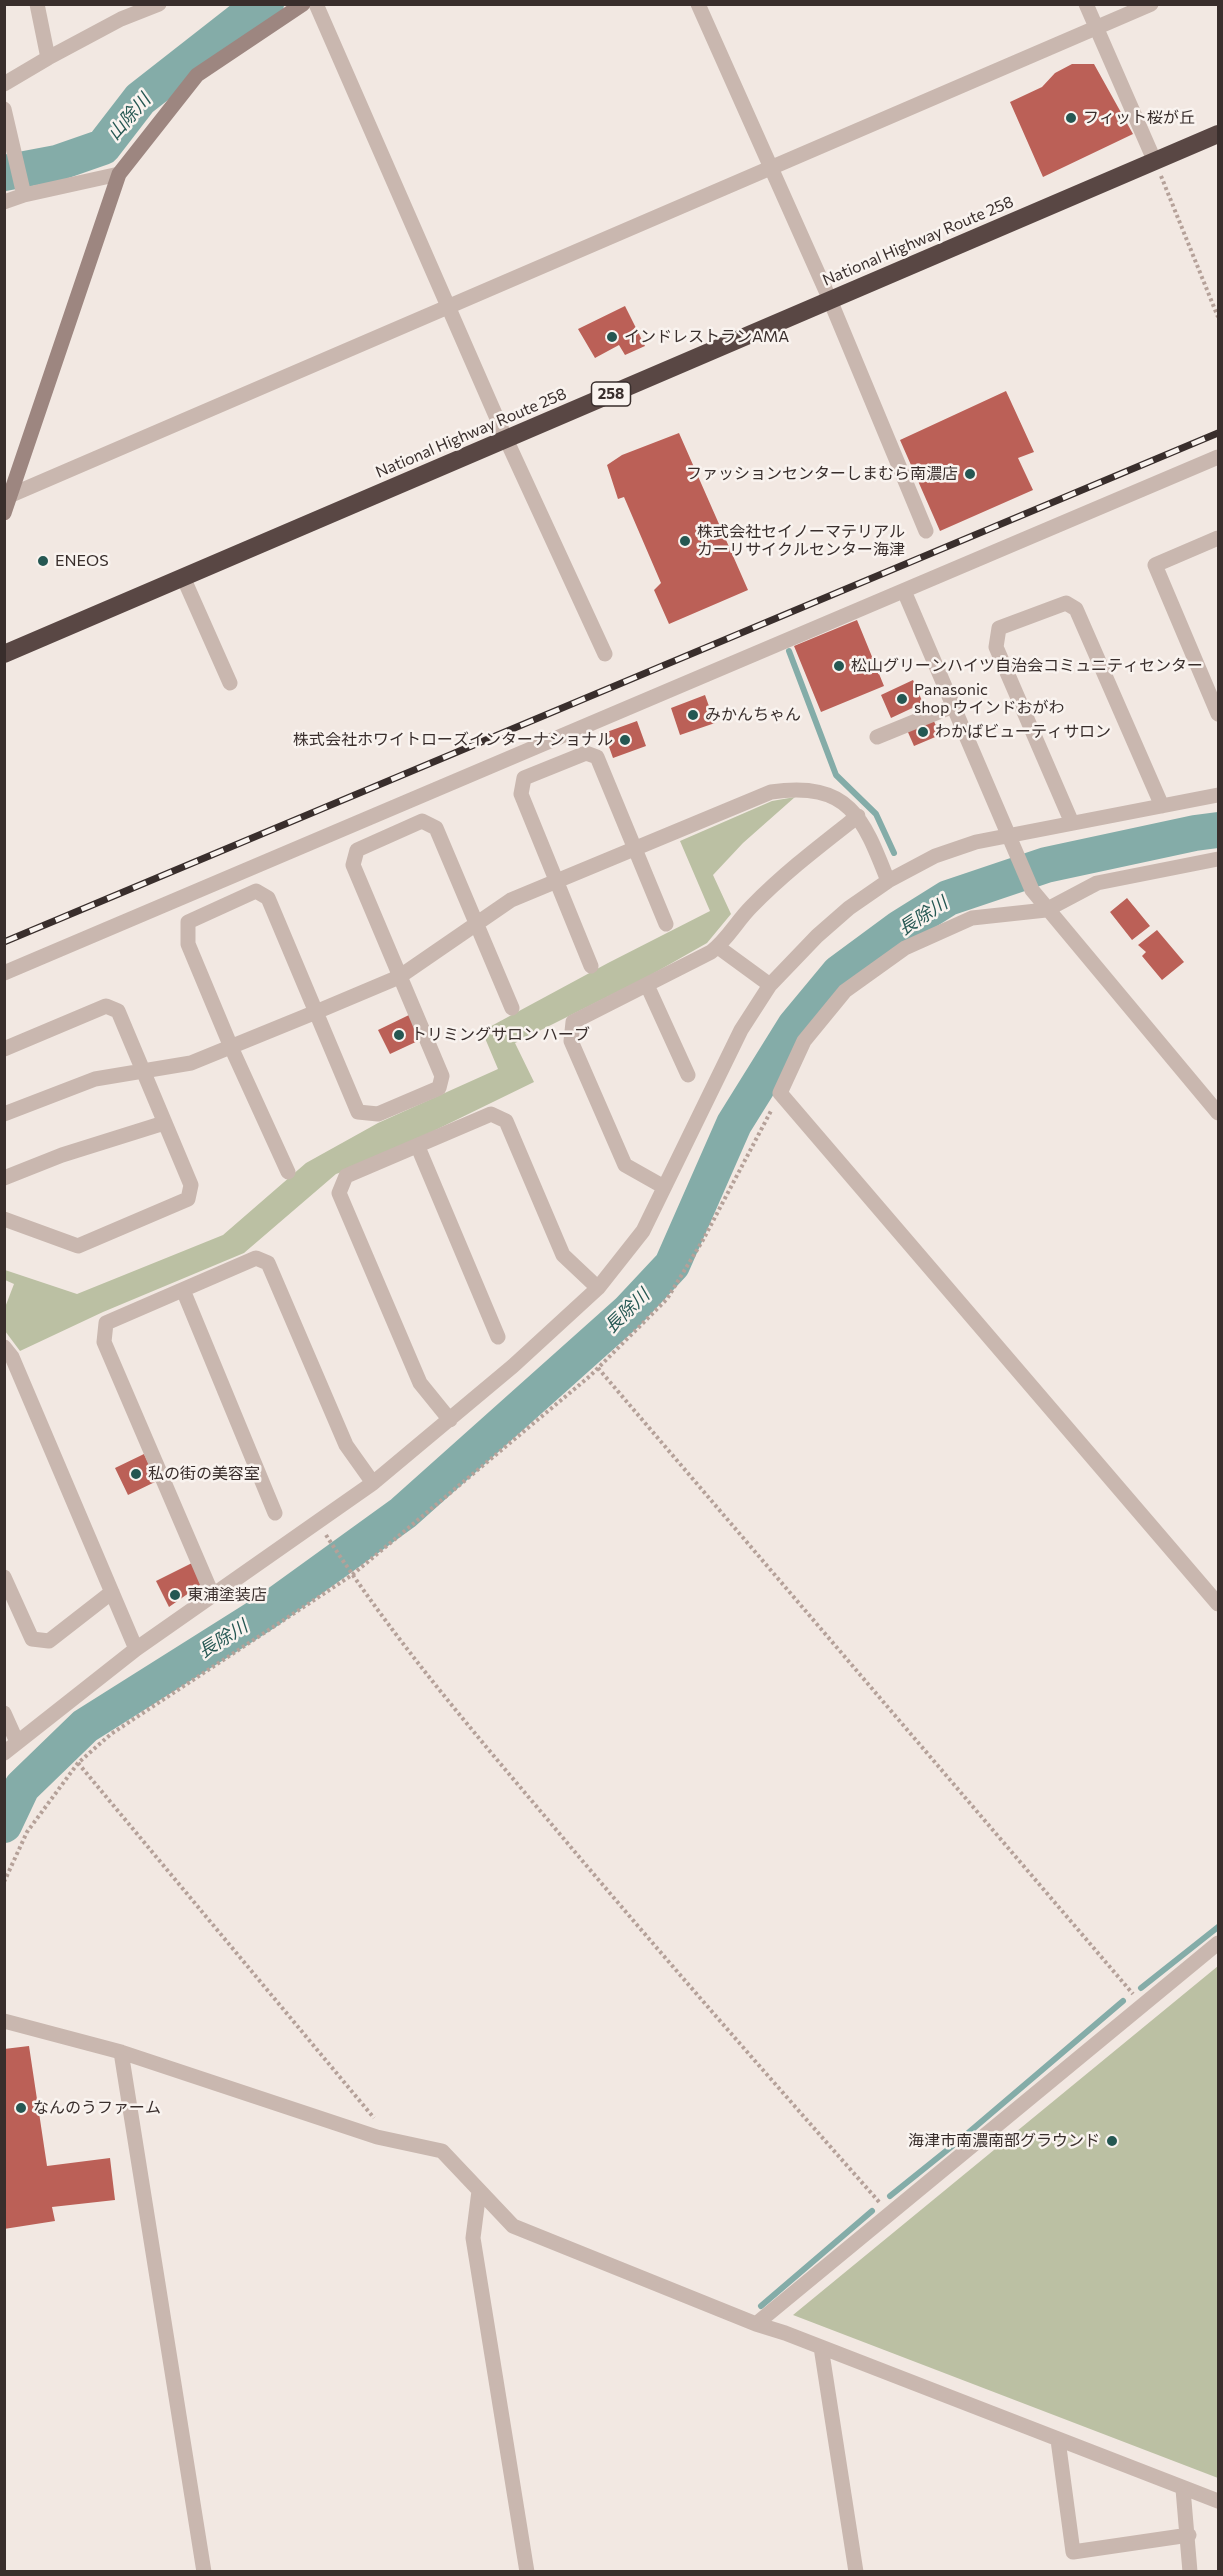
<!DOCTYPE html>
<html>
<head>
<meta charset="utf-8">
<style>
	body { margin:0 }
	#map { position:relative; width:1223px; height:2576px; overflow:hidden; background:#f2e8e2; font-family:Commissioner,sans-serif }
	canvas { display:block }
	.frame { position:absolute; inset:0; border:6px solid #392e2c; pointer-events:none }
</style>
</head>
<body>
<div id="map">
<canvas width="1223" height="2576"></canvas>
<div class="frame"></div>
</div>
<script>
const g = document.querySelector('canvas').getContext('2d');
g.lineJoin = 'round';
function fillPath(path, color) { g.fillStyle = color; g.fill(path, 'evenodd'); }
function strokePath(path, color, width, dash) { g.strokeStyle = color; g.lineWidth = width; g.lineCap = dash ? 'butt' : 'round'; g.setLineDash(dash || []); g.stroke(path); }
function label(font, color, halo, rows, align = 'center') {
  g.font = font + ' Commissioner,"Noto Sans JP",sans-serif'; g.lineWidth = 5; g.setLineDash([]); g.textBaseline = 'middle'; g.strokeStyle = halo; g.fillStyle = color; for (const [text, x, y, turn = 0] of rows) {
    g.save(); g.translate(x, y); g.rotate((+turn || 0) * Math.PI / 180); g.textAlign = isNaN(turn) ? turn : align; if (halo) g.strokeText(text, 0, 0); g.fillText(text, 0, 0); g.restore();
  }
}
const green = new Path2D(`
	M795 797 743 843 713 875 731 914 707 943 649 976 515 1043 534 1082 372 1161 336 1174 244 1253 103 1312 20 1351 5 1331 4 1310 14 1284 5 1280V1270L77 1294 223 1235 306 1163 378 1123 498 1069 482 1031 608 963 710 911 680 841 772 801Z
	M1218 1966V2478L793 2315Z`);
const stream = new Path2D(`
	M789 651 836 775 876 814 894 853
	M916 903 920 916
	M1141 1988 1218 1927
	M890 2196 961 2139 1123 2001
	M761 2306 872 2211`);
const river = new Path2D(`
	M4 173 57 163 103 147 140 99 241 20 266 4
	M4 1825 22 1787 85 1726 266 1612 403 1513 628 1312 672 1265 734 1124 795 1026 839 973 900 928 948 898 1046 865 1195 833 1218 830`);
const building = new Path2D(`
	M1072 64H1094L1133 134 1043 177 1010 102 1042 87 1055 73Z
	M625 306 645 346 625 355 619 345 595 358 578 329Z
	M1006 391 1034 452 1018 458 1033 490 940 531 900 440Z
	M679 433 748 590 669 624 654 590 661 583 624 497 618 499 607 465 622 455Z
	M857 620 884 686 821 712 794 646Z
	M913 680 923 703 891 718 881 695Z
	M705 695 715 723 680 735 671 708Z
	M933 719 940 735 914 746 907 730Z
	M637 721 646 746 613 758 604 733Z
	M1127 898 1150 926 1132 940 1110 912Z
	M1157 930 1184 962 1162 980 1142 956 1146 952 1138 945Z
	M409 1015 420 1040 390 1054 378 1030Z
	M144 1454 157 1481 128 1495 115 1468Z
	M192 1563 203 1583 169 1607 156 1581Z
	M29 2046 47 2166 110 2158 115 2200 52 2207 55 2221 4 2229V2049Z`);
const path = new Path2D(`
	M1161 176 1218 317
	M598 1368 1133 1994
	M326 1535C392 1637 470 1728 548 1820 657 1950 768 2076 880 2203
	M78 1763 374 2118
	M4 1882 27 1832 78 1763 111 1734 352 1575 590 1376 667 1299 703 1240 772 1109`);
const street = new Path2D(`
	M316 4 506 439 605 654
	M698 4 830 300 926 531
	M1086 4 1155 162
	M48 58 121 19 159 4
	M4 84 48 58 37 4
	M4 109 24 195
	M4 202 24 195 119 174
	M11 495 1151 4
	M1218 538 1155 565 1218 714
	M183 577 230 683
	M904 591 1032 890 1218 1113
	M877 737 953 706
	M1072 823 996 647 999 628 1066 603 1076 609 1162 806
	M1218 859 1097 883 1046 910 972 918 905 948 845 991 804 1041 780 1093 1218 1604
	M718 947 770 985
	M591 966 521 794 524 778 586 753 597 757 666 924
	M4 973 1218 457
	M647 985 688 1075
	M4 1049 106 1006 118 1011 191 1185 188 1199 78 1246 4 1219
	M4 1114 95 1079 191 1063 316 1012 399 977 511 900 771 792C849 781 863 817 888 881
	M418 1147 498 1337
	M288 1172 231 1047 188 944V922L256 891 268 898 358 1112 378 1114 439 1088 442 1076 353 865 357 850 422 821 436 828 512 1008
	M4 1178 62 1155 164 1123
	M664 1187 625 1165 571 1041 573 1022 711 952C727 940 737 921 751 907 784 873 821 845 858 816
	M183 1290 275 1513
	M4 1347 12 1357 136 1649
	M450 1420 420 1383 339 1193 346 1176 491 1114 506 1121 563 1255 598 1288
	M4 1577 32 1639 49 1641 112 1592
	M212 1594 104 1342 106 1323 256 1258 268 1263 346 1445 373 1483
	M4 1713 17 1742
	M4 1753 136 1649 373 1483 513 1366 598 1288 643 1231 741 1030 770 985 817 936 849 908 888 881 935 856 976 842 1218 795
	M4 2021 121 2052 377 2137 442 2151 513 2226 756 2324 785 2333 1218 2501
	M121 2052 204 2572
	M479 2191 473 2238 527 2572
	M756 2324 1218 1943
	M821 2347 856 2572
	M1058 2440 1073 2552 1189 2535
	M1183 2489 1190 2572`);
const secondary = new Path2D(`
	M4 513 119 174 197 75 303 4`);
const highway = new Path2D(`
	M4 654 1218 134`);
const rail = new Path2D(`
	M4 942 1218 433`);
const markers = [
	[1071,118,6,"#255752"],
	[612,337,6,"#255752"],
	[970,474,6,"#255752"],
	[685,541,6,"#255752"],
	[43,561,6,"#255752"],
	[839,666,6,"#255752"],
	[902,699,6,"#255752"],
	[693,715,6,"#255752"],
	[923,732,6,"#255752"],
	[625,740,6,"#255752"],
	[399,1035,6,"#255752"],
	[136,1474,6,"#255752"],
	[175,1595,6,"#255752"],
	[21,2108,6,"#255752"],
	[1112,2141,6,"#255752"]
];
const shields = [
	[611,394,39]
];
const shieldNames = [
	["258",611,394]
];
const poiNames = [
	["フィット桜が丘",1083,118],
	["インドレストランAMA",624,337],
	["ファッションセンターしまむら南濃店",958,474,"right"],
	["株式会社セイノーマテリアル",697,532],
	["カーリサイクルセンター海津",697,550],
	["ENEOS",55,561],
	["松山グリーンハイツ自治会コミュニティセンター",851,666],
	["Panasonic",914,690],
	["shop ウインドおがわ",914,708],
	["みかんちゃん",705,715],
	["わかばビューティサロン",935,732],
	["株式会社ホワイトローズインターナショナル",613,740,"right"],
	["トリミングサロン ハーブ",411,1035],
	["私の街の美容室",148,1474],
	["東浦塗装店",187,1595],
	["なんのうファーム",33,2108],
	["海津市南濃南部グラウンド",1100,2141,"right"]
];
const streetNames = [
	["National Highway Route 258",918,241,-23],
	["National Highway Route 258",471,433,-23]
];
const waterNames = [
	["山除川",129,117,-49],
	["長除川",923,916,-33],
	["長除川",627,1311,-44],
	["長除川",223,1639,-32]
];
fillPath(green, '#bbc0a3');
strokePath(stream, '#84aca8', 6);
strokePath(river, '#84aca8', 36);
fillPath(building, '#bb6057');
strokePath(path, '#b5a199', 4, [3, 3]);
strokePath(street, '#c9b7af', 15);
strokePath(secondary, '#9d8680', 15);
strokePath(highway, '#594744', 18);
strokePath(rail, '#392e2c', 7);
strokePath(rail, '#f9f3ef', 4.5, [14]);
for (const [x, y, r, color] of markers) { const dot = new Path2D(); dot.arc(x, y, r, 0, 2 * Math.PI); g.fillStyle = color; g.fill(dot); strokePath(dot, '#f9f3ef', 2); }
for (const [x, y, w] of shields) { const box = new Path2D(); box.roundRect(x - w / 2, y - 12, w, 24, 4.5); g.fillStyle = '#f9f3ef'; g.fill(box); strokePath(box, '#392e2c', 1.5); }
label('bold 15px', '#392e2c', null, shieldNames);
label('16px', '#392e2c', '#f9f3ef', poiNames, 'left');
label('16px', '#392e2c', '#f9f3ef', streetNames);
label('italic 18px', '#255752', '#f9f3ef', waterNames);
</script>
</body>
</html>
